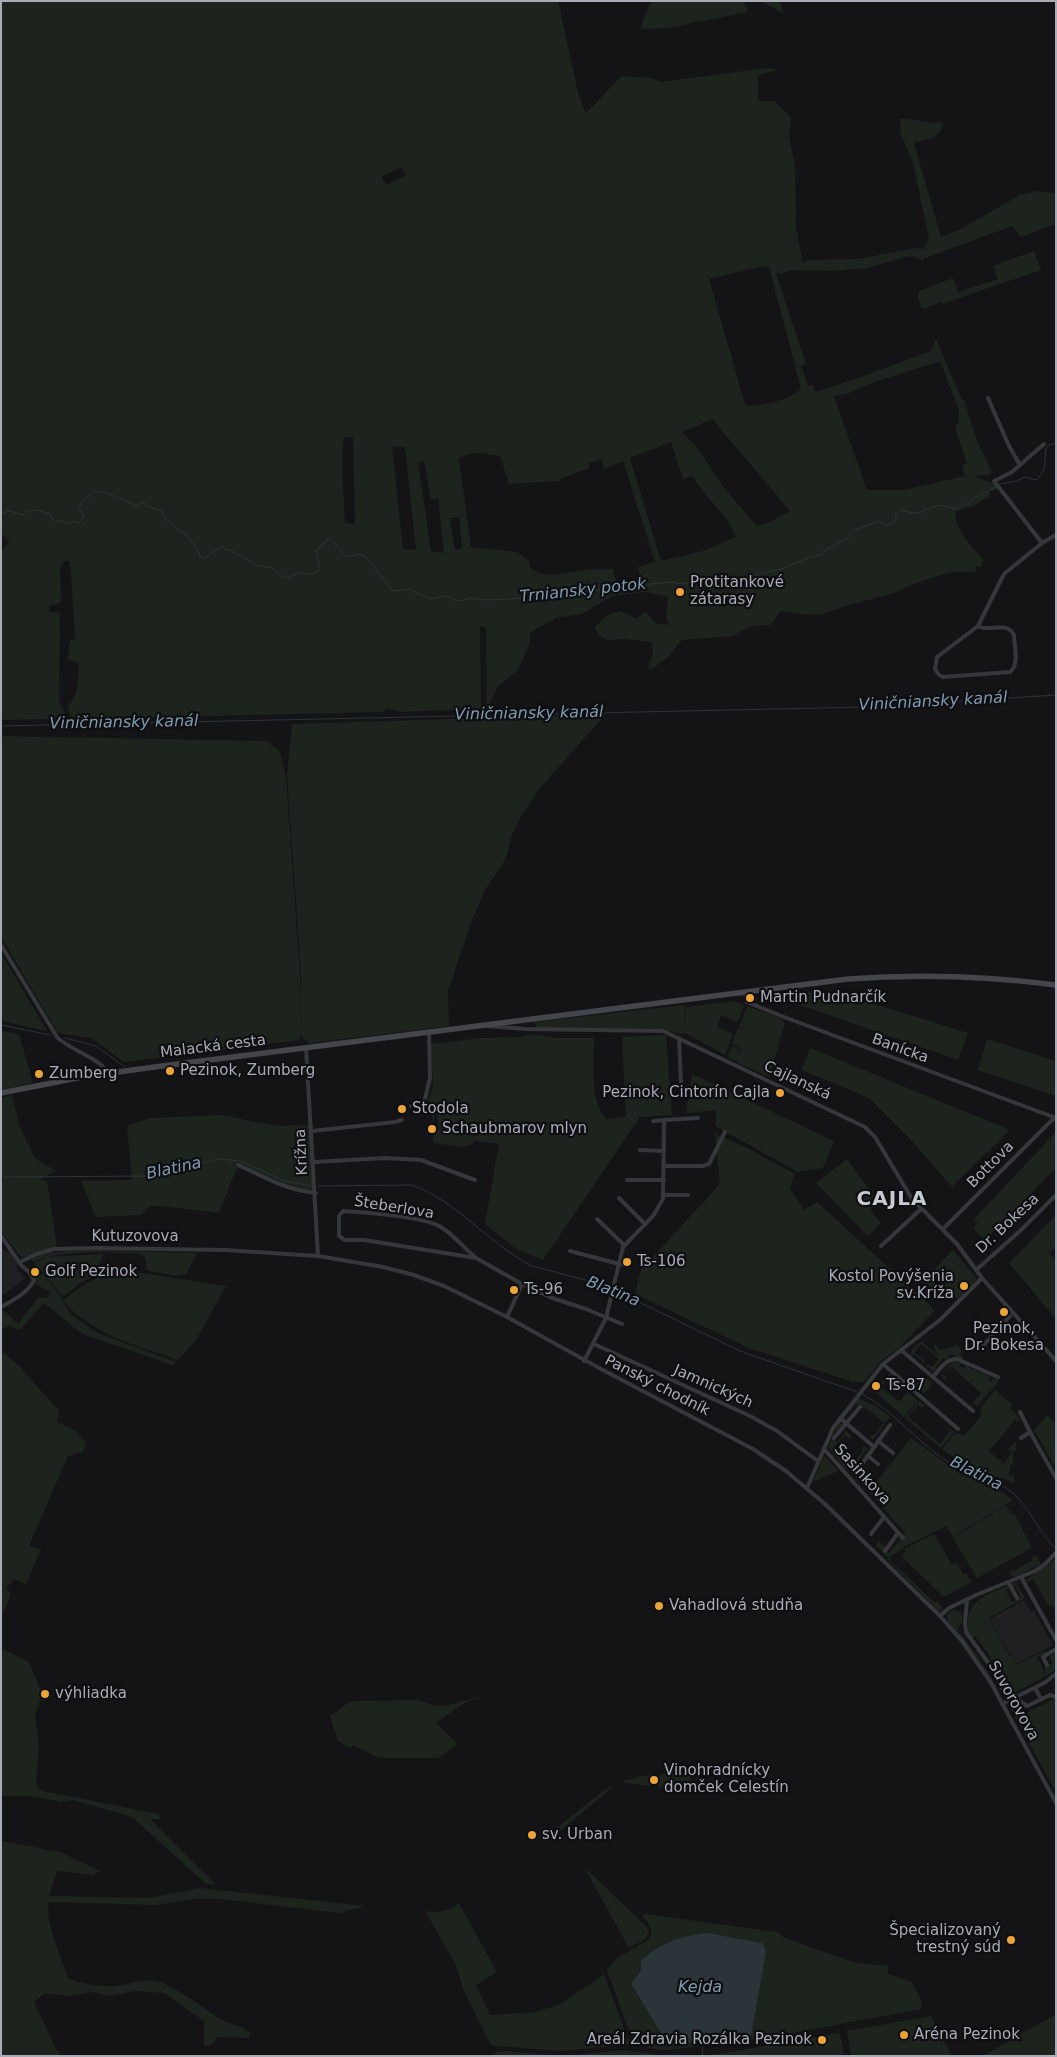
<!DOCTYPE html>
<html>
<head>
<meta charset="utf-8">
<style>
	body { margin:0 }
	#map { position:relative; width:1057px; height:2057px; overflow:hidden; background:#141416; font-family:"DejaVu Sans",sans-serif }
	canvas { display:block }
	.frame { position:absolute; inset:0; border:2px solid #a7acb6; pointer-events:none }
</style>
</head>
<body>
<div id="map">
<canvas width="1057" height="2057"></canvas>
<div class="frame"></div>
</div>
<script>
const g = document.querySelector('canvas').getContext('2d');
g.lineJoin = 'round';
function fillPath(path, color) { g.fillStyle = color; g.fill(path, 'evenodd'); }
function strokePath(path, color, width, dash) { g.strokeStyle = color; g.lineWidth = width; g.lineCap = dash ? 'butt' : 'round'; g.setLineDash(dash || []); g.stroke(path); }
function label(font, color, halo, rows, align = 'center') {
  g.font = font + ' "DejaVu Sans",sans-serif'; g.lineWidth = 4.5; g.setLineDash([]); g.textBaseline = 'middle'; g.strokeStyle = halo; g.fillStyle = color; for (const [text, x, y, turn = 0] of rows) {
    g.save(); g.translate(x, y); g.rotate((+turn || 0) * Math.PI / 180); g.textAlign = isNaN(turn) ? turn : align; if (halo) g.strokeText(text, 0, 0); g.fillText(text, 0, 0); g.restore();
  }
}
const built = new Path2D(`
	M1 1246 5 1251 10 1253 17 1263V1268L25 1279 4 1294 1 1293Z
	M1024 1600 1031 1612 1034 1611 1053 1645 1017 1664 1012 1655 1010 1656 990 1619Z`);
const green = new Path2D(`
	M1 1H558L578 92 585 113C599 102 609 88 622 76L652 78 660 82 767 68 780 70 758 75V101H774L791 117 789 137 795 165 796 228 803 263 807 260 858 259 916 248 924 249 929 238 913 163 901 135 900 119C916 118 927 124 943 122 940 140 929 138 914 143L941 237 961 229 1020 195 1036 191 1056 194V224L1021 237 1012 226 923 259V261L913 256 905 257 868 268 832 271 792 270 780 274 776 273 806 364 801 366 808 386 813 385 815 392 858 378 931 351 936 339 962 400H964L978 443 992 472 988 475 973 476 992 483 999 489 990 491V496L975 505 955 512C955 530 972 546 983 560L981 567 975 566 976 572H955L938 576 910 585 894 593 846 606 820 615 798 614 780 611 771 625 751 626 732 636 682 640 668 657 651 670 648 668 653 652 651 642 624 639 608 640 599 636 595 628C602 618 609 613 622 611L636 619 645 611 655 623 669 625 666 617 668 597 646 592 612 596 582 614 555 618 530 633V643L518 670 498 686 487 709 486 628 480 626 481 709 400 712 388 708 382 712 71 719 68 706C79 695 78 678 79 663L68 660 70 640 75 639 71 572 69 561H63L60 571 61 602 49 607V612L60 613 59 702 67 717 65 719 1 720V554L4 546 9 544 6 537 1 535ZM401 167 406 175 386 185 381 177ZM764 266 769 267 801 388C792 400 763 405 748 406L745 404 709 279ZM940 361 959 410V421L955 428 967 463 962 465 965 476 904 490H867L834 396 849 393 872 383ZM712 419 718 426 790 511 766 524 757 526 724 488 696 446 682 432ZM344 437H353L355 524 345 523C344 495 340 464 344 437ZM671 442 683 479 691 476 730 524 736 537 703 551 661 561 630 458ZM392 447H405L416 550 403 549ZM479 453 500 456 509 484 559 481 565 477 589 468V463L602 459 604 469 623 461 655 562 638 567 640 581 616 582 613 569H589L552 575 539 573 530 568 529 561 517 552 471 547 459 458 470 454ZM424 461 431 499 438 498 444 553 431 551 418 462ZM459 517 462 548 455 550 450 518Z
	M651 1H744L748 12 667 28 643 29 641 26Z
	M761 1H780L784 14Z
	M1034 251 1041 270 942 304 941 302 922 309 918 298 919 291 953 278 958 292 998 279 993 266Z
	M606 714 541 787 521 816 512 835 505 860 485 890 472 920 448 991 449 1026 312 1043H309L300 1035 301 975 287 776 292 724Z
	M1 736 267 741 280 752 286 776 300 976V1040L124 1062 91 1038 58 1033 1 937Z
	M1 953 47 1031 1 1021Z
	M829 990 968 1033 958 1060 783 999 784 996Z
	M734 1001 744 1005 738 1022 721 1015 717 1027 733 1034 725 1055 685 1033 679 1034 662 1029 538 1028 534 1024V1022L685 1005V1033L686 1007Z
	M747 1006 755 1009 754 1011 755 1009 778 1017 785 1023 769 1077 736 1062 741 1049 732 1044 738 1028 748 1031 739 1027Z
	M1 1031 19 1034 33 1083 1 1090Z
	M531 1034 556 1038H594C594 1063 589 1099 606 1119L626 1117 622 1037 666 1035 672 1115 640 1117 543 1260 516 1249 485 1224 499 1144 474 1141 473 1144 462 1147 433 1143 434 1131 439 1130 437 1112 439 1107 428 1101 433 1086 431 1044 481 1038 521 1037Z
	M987 1039 1056 1061V1096L978 1070Z
	M732 1046 740 1050 736 1061 727 1057Z
	M810 1048 1010 1130 952 1187 911 1140 869 1098 802 1070Z
	M692 1074 834 1141 823 1168 797 1172 716 1126V1110L686 1113Z
	M12 1095 20 1128 35 1158 56 1171 39 1180 47 1181 57 1247C45 1249 32 1258 21 1257L1 1231V1098Z
	M221 1115 277 1126 313 1125 315 1193 302 1192 238 1165 219 1213 161 1206H150L141 1215 96 1217 81 1181 132 1180 127 1126 150 1118Z
	M1055 1133 1056 1168 985 1240 973 1228 978 1224 974 1219Z
	M715 1134 747 1148 795 1174 790 1188 804 1210 817 1202 935 1310 899 1348 881 1361 864 1382H853L749 1348 635 1294 641 1270 720 1184Z
	M847 1159 879 1203 870 1210 881 1223 868 1236 816 1183Z
	M1056 1215V1246L1049 1253 1056 1261V1319L1009 1263Z
	M75 1250 197 1253 186 1274 175 1276 146 1270V1259L141 1254C112 1252 60 1249 33 1262L31 1259 44 1254Z
	M953 1250 977 1279 957 1299 944 1286 936 1294 921 1283Z
	M103 1254 96 1275 80 1283 63 1297 34 1263 47 1257Z
	M115 1272H135L226 1286 196 1340 178 1360C136 1345 95 1336 64 1302L65 1299C81 1285 95 1278 115 1272Z
	M42 1273 63 1299 64 1305 73 1316 98 1333 176 1362 173 1365 82 1334 44 1303 20 1330 9 1326 1 1329V1308L18 1324 38 1298 49 1297 50 1292 34 1283 35 1279Z
	M921 1341 939 1356V1354L934 1350V1345H937L938 1350 953 1347 957 1344 962 1352 960 1354 965 1361 956 1358V1355H948L949 1358 945 1360 943 1358 935 1368 937 1370 931 1372V1369L929 1367 926 1368 927 1364 932 1367 939 1359 921 1344 914 1352 926 1362 922 1364 923 1362 914 1354 912 1356 911 1355 912 1350Z
	M1 1350 20 1367 59 1411 57 1422 74 1430 86 1442 83 1452 68 1456 29 1546 41 1549 26 1584 14 1579 6 1589 11 1594 1 1619Z
	M953 1361 961 1363 959 1366 964 1368 966 1366 989 1376V1382H991L994 1377 999 1381 977 1407 973 1402 981 1393 951 1366 943 1374 947 1379 946 1380 941 1376Z
	M919 1372 933 1383 924 1394 910 1382 916 1384 923 1376Z
	M889 1374H892L881 1387 899 1402 908 1392 918 1401 904 1417 869 1386 871 1384 877 1388Z
	M995 1390 1013 1405 1010 1408 1020 1419 1017 1422 1015 1420 989 1451 1004 1464 1012 1452 1008 1449 1016 1441V1450H1013V1465H1010V1472L1008 1474 1010 1476 1014 1474V1483C1002 1476 988 1476 976 1470 965 1464 952 1457 942 1449L955 1433 965 1435 981 1416V1407Z
	M859 1398 877 1407 890 1417 873 1440 871 1438 868 1439 872 1434 874 1435 884 1423 866 1408 864 1409 857 1404 845 1417 846 1419H844V1417Z
	M919 1401 925 1406 923 1408 918 1405 908 1417 940 1444 950 1431 948 1428 954 1432 941 1448 905 1418Z
	M1046 1416 1050 1417 1056 1424V1469L1037 1435 1033 1432Z
	M841 1423 843 1425 834 1433 836 1435 833 1439 837 1442 845 1433V1430L852 1436 849 1439 845 1435 834 1447 853 1463 863 1451 861 1449 864 1446 869 1451 866 1450 853 1468 872 1487 911 1438 962 1475 994 1487 1013 1500 953 1537 946 1526 906 1546 888 1558 876 1545 879 1541 886 1547 884 1550 889 1553 900 1540 898 1538 906 1534 848 1468 845 1469 828 1447 838 1424Z
	M825 1456 838 1471 813 1482 823 1458Z
	M1006 1505 1011 1514 1014 1513 1032 1548 977 1578 953 1538Z
	M934 1534 952 1565 957 1563 963 1574 966 1573 971 1582 944 1597 901 1556 906 1552 904 1549Z
	M1036 1555 1041 1564 1015 1577 1012 1576 1010 1572 1011 1569 1012 1572 1033 1560 1032 1558Z
	M892 1558 890 1560 935 1603 937 1601 942 1606V1610L938 1611 887 1559Z
	M1056 1559V1612L1052 1605 1049 1606 1033 1579 1027 1582 1026 1580Z
	M1021 1581 1017 1584 1025 1598 989 1618 1009 1656 1012 1655 1017 1665 1046 1650 1047 1652 1037 1657 1043 1669V1678L1012 1694 989 1655 975 1636 972 1638C968 1632 968 1629 968 1622 969 1599 989 1594 1007 1586L1008 1588 1006 1590 1012 1602 1021 1597 1015 1585 1012 1586 1011 1584Z
	M953 1610 959 1611C965 1618 962 1623 957 1630L977 1655 1004 1700 975 1655 948 1622 947 1614Z
	M1 1648 29 1662 42 1693 35 1716 39 1743 36 1784 42 1791 158 1814 162 1819H150L216 1885 206 1884 132 1817 73 1800 61 1802 30 1796H1Z
	M1056 1653V1670L1044 1677 1045 1667 1052 1663 1049 1657Z
	M488 1695 466 1702 436 1723 458 1744 438 1758H379L353 1745 351 1748 338 1741 330 1715C339 1712 344 1704 352 1701L418 1700 436 1706H443Z
	M1052 1700 1056 1701V1792L1010 1708 1019 1706 1027 1713Z
	M692 1769 689 1791 658 1787 659 1775Z
	M651 1775 650 1786 620 1782 637 1777Z
	M615 1785 558 1833 554 1830 603 1791Z
	M1 1841 60 1852 100 1871 94 1875 57 1871 49 1896 149 1898 200 1888 365 1906 339 1913 220 1899H194L156 1905 49 1902C44 1920 62 1959 68 1978 80 1984 100 1987 114 1986 129 1986 139 1978 155 1981 173 1984 203 2008 219 2018 229 2025 241 2024 250 2033L249 2038 218 2037 210 2046 204 2045V2021L164 1993 135 1991 110 1996 91 1992 69 1996 45 1993 34 2002 56 2049 63 2056H1Z
	M584 1867 647 1927 649 1933 644 1940 629 1948Z
	M459 1903 497 1972 476 1985 490 2015 531 2013 559 2005 604 1974 627 2037 632 2044 562 2051 495 2046 490 2044 463 1989 456 1965 425 1911C440 1913 447 1912 459 1903Z
	M645 1914 777 1932 785 1938 856 1963 888 1966V1974L912 1982 921 2000V2009L766 2038 667 2050C650 2050 638 2046 629 2031L607 1970 617 1958 650 1939C654 1929 649 1924 642 1916ZM708 1933 761 1943 668 2045 631 1985 641 1970Z
	M1056 2014V2056H983Z
	M931 2016 952 2056H851L847 2031Z
	M840 2033 844 2056H706Z
	M624 2050 667 2056H564Z
	M504 2051 561 2056H491L497 2052Z`);
const water = new Path2D(`
	M708 1933 762 1943 766 1951 751 2036 668 2045 631 1984 641 1970V1961C661 1942 681 1936 708 1933Z`);
const stream = new Path2D(`
	M1 513 10 511 23 515 26 511 37 510 50 514 51 518 58 522 62 520 67 524 74 521 79 523 84 515 78 507 95 490 99 493 104 492 138 506 141 503H145L146 506 162 511 166 519 179 531 184 533 195 545 201 558H205L222 546 226 550 232 551 257 565 273 568 282 577 287 578 300 572C307 576 314 575 320 569L316 551 329 538 347 557 361 554 366 557 393 591 408 589 431 599 445 596 458 601 471 598 485 600 510 599 534 597C542 600 551 593 561 595L626 586 643 587 650 584 673 582 679 584 719 580 724 582 782 569 810 557 821 555 824 551 847 539 853 531 878 521 886 526 896 521V514L901 510 912 513 922 512 924 510 940 505 954 509 969 503 975 498 1001 484 1017 481 1024 477 1037 480 1044 470 1046 448 1049 445 1056 443
	M1 726 866 707 1056 695
	M1 1025 50 1035
	M65 1038 96 1046 125 1067
	M133 1075H134
	M431 1108 434 1120
	M439 1111 445 1114 449 1118 458 1123 466 1136
	M1 1177 153 1176 219 1159 241 1161 285 1181 312 1186
	M318 1186 412 1185C458 1202 487 1242 530 1265 536 1268 545 1269 552 1271 571 1277 592 1280 611 1289
	M614 1290 740 1351 857 1392
	M862 1394C896 1412 920 1446 953 1465 972 1476 995 1478 1013 1493 1028 1506 1038 1531 1055 1548
	M702 2041 703 2056`);
const minor = new Path2D(`
	M988 398 1009 446 1020 465
	M1042 543 994 481 1012 472 1044 444
	M978 626C990 633 1006 620 1014 635 1014 646 1020 664 1010 672L943 677 939 675 935 669 937 657 978 626 1004 574 1042 543 1056 535
	M1 945 57 1037C68 1049 104 1060 108 1074
	M745 992 747 1002 784 1017 1056 1118
	M487 1026 526 1029 663 1031 865 1127 875 1137 912 1199 957 1244 982 1278 1056 1361
	M679 1038 681 1084
	M306 1048 318 1256
	M411 1106 424 1103 430 1078 429 1032
	M653 1121 664 1120
	M312 1131 395 1122 402 1120
	M640 1150 664 1151
	M314 1162 386 1158 421 1160 475 1180
	M238 1165C265 1177 284 1190 316 1193
	M664 1166H703L709 1164 725 1132
	M627 1180H664
	M664 1195H688
	M619 1198 645 1224
	M597 1219 624 1245
	M943 1229 1054 1118
	M1 1236 21 1265 29 1272 34 1280C28 1293 13 1300 1 1307
	M881 1246 921 1209
	M570 1251 623 1265
	M476 1258C464 1248 454 1235 441 1227 426 1217 363 1212 343 1211L339 1216V1236L345 1240H364L476 1258 522 1284 552 1298 586 1309 622 1324
	M20 1262 37 1254 54 1249 94 1248 225 1250 318 1256 383 1267 414 1275 444 1286 507 1317 601 1369 753 1449 786 1471 825 1504 940 1616 962 1641 990 1681 1056 1803
	M976 1270 1021 1230 1056 1195
	M507 1317 522 1284
	M594 1344 750 1416 777 1431 818 1461
	M980 1349 1010 1316
	M901 1350 973 1411
	M584 1361 606 1318 623 1247 653 1216 663 1199 664 1120 698 1118
	M883 1364 958 1429
	M933 1377C940 1369 945 1359 957 1359L998 1377
	M1020 1412 1030 1432
	M840 1418 874 1447
	M834 1438 860 1407
	M1021 1438 1030 1432 1056 1478
	M878 1441 893 1453
	M824 1449 903 1538
	M868 1456 878 1464
	M857 1471 890 1425
	M807 1488 833 1428 883 1364 940 1320 982 1278
	M871 1534 884 1517
	M885 1551 898 1533
	M1021 1577 1056 1640
	M1008 1582 1017 1598
	M967 1599 965 1623 966 1632 992 1668 1009 1701
	M940 1616 949 1608 976 1595 1035 1571 1044 1565 1056 1553
	M1047 1665 1043 1657 1056 1649
	M1035 1688 1041 1699
	M1015 1698 1027 1706 1050 1695 1056 1697
	M1002 1704 1044 1683 1056 1674`);
const secondary = new Path2D(`
	M1 1093 82 1077 162 1066 848 979C917 974 987 976 1056 985`);
const markers = [
	[680,592,5,"#eaa439"],
	[750,998,5,"#eaa439"],
	[170,1071,5,"#eaa439"],
	[39,1074,5,"#eaa439"],
	[780,1093,5,"#eaa439"],
	[402,1109,5,"#eaa439"],
	[432,1129,5,"#eaa439"],
	[627,1262,5,"#eaa439"],
	[35,1272,5,"#eaa439"],
	[964,1286,5,"#eaa439"],
	[514,1290,5,"#eaa439"],
	[1004,1312,5,"#eaa439"],
	[876,1386,5,"#eaa439"],
	[659,1606,5,"#eaa439"],
	[45,1694,5,"#eaa439"],
	[654,1780,5,"#eaa439"],
	[532,1835,5,"#eaa439"],
	[1011,1940,5,"#eaa439"],
	[904,2035,5,"#eaa439"],
	[822,2040,5,"#eaa439"]
];
const poiNames = [
	["Protitankové",690,583],
	["zátarasy",690,600],
	["Martin Pudnarčík",760,998],
	["Pezinok, Zumberg",180,1071],
	["Zumberg",49,1074],
	["Pezinok, Cintorín Cajla",770,1093,"right"],
	["Stodola",412,1109],
	["Schaubmarov mlyn",442,1129],
	["Ts-106",637,1262],
	["Golf Pezinok",45,1272],
	["Kostol Povýšenia",954,1277,"right"],
	["sv.Kríža",954,1294,"right"],
	["Ts-96",524,1290],
	["Pezinok,",1004,1329,"center"],
	["Dr. Bokesa",1004,1346,"center"],
	["Ts-87",886,1386],
	["Vahadlová studňa",669,1606],
	["výhliadka",55,1694],
	["Vinohradnícky",664,1771],
	["domček Celestín",664,1788],
	["sv. Urban",542,1835],
	["Špecializovaný",1001,1931,"right"],
	["trestný súd",1001,1948,"right"],
	["Aréna Pezinok",914,2035],
	["Areál Zdravia Rozálka Pezinok",812,2040,"right"]
];
const streetNames = [
	["Malacká cesta",213,1047,-7],
	["Banícka",900,1049,20],
	["Cajlanská",797,1081,25],
	["Krížna",302,1152,-93],
	["Bottova",991,1165,-45],
	["Šteberlova",394,1208,9],
	["Dr. Bokesa",1008,1224,-43],
	["Kutuzovova",135,1237],
	["Panský chodník",657,1386,27],
	["Jamnických",713,1387,24],
	["Sasinkova",862,1475,48],
	["Suvorovova",1013,1701,61]
];
const waterNames = [
	["Trniansky potok",583,591,-6],
	["Viničniansky kanál",933,702,-3],
	["Viničniansky kanál",529,714,-1],
	["Viničniansky kanál",124,723,-1],
	["Blatina",174,1169,-12],
	["Blatina",613,1292,22],
	["Blatina",976,1474,27],
	["Kejda",700,1988]
];
const districtNames = [
	["CAJLA",892,1200]
];
fillPath(built, '#202023');
fillPath(green, '#1d241d');
fillPath(water, '#2b3439');
strokePath(stream, '#2b3439', 1);
strokePath(minor, '#35373b', 4);
strokePath(secondary, '#44464b', 5.5);
for (const [x, y, r, color] of markers) { const dot = new Path2D(); dot.arc(x, y, r, 0, 2 * Math.PI); g.fillStyle = color; g.fill(dot); strokePath(dot, '#0f0f11', 2); }
label('15px', '#a7acb6', '#0f0f11', poiNames, 'left');
label('15px', '#a7acb6', '#0f0f11', streetNames);
label('italic 16px', '#7f9baf', '#0f0f11', waterNames);
g.letterSpacing = '1px';
label('bold 20px', '#c7cbd2', '#0f0f11', districtNames);
g.letterSpacing = '0px';
</script>
</body>
</html>
